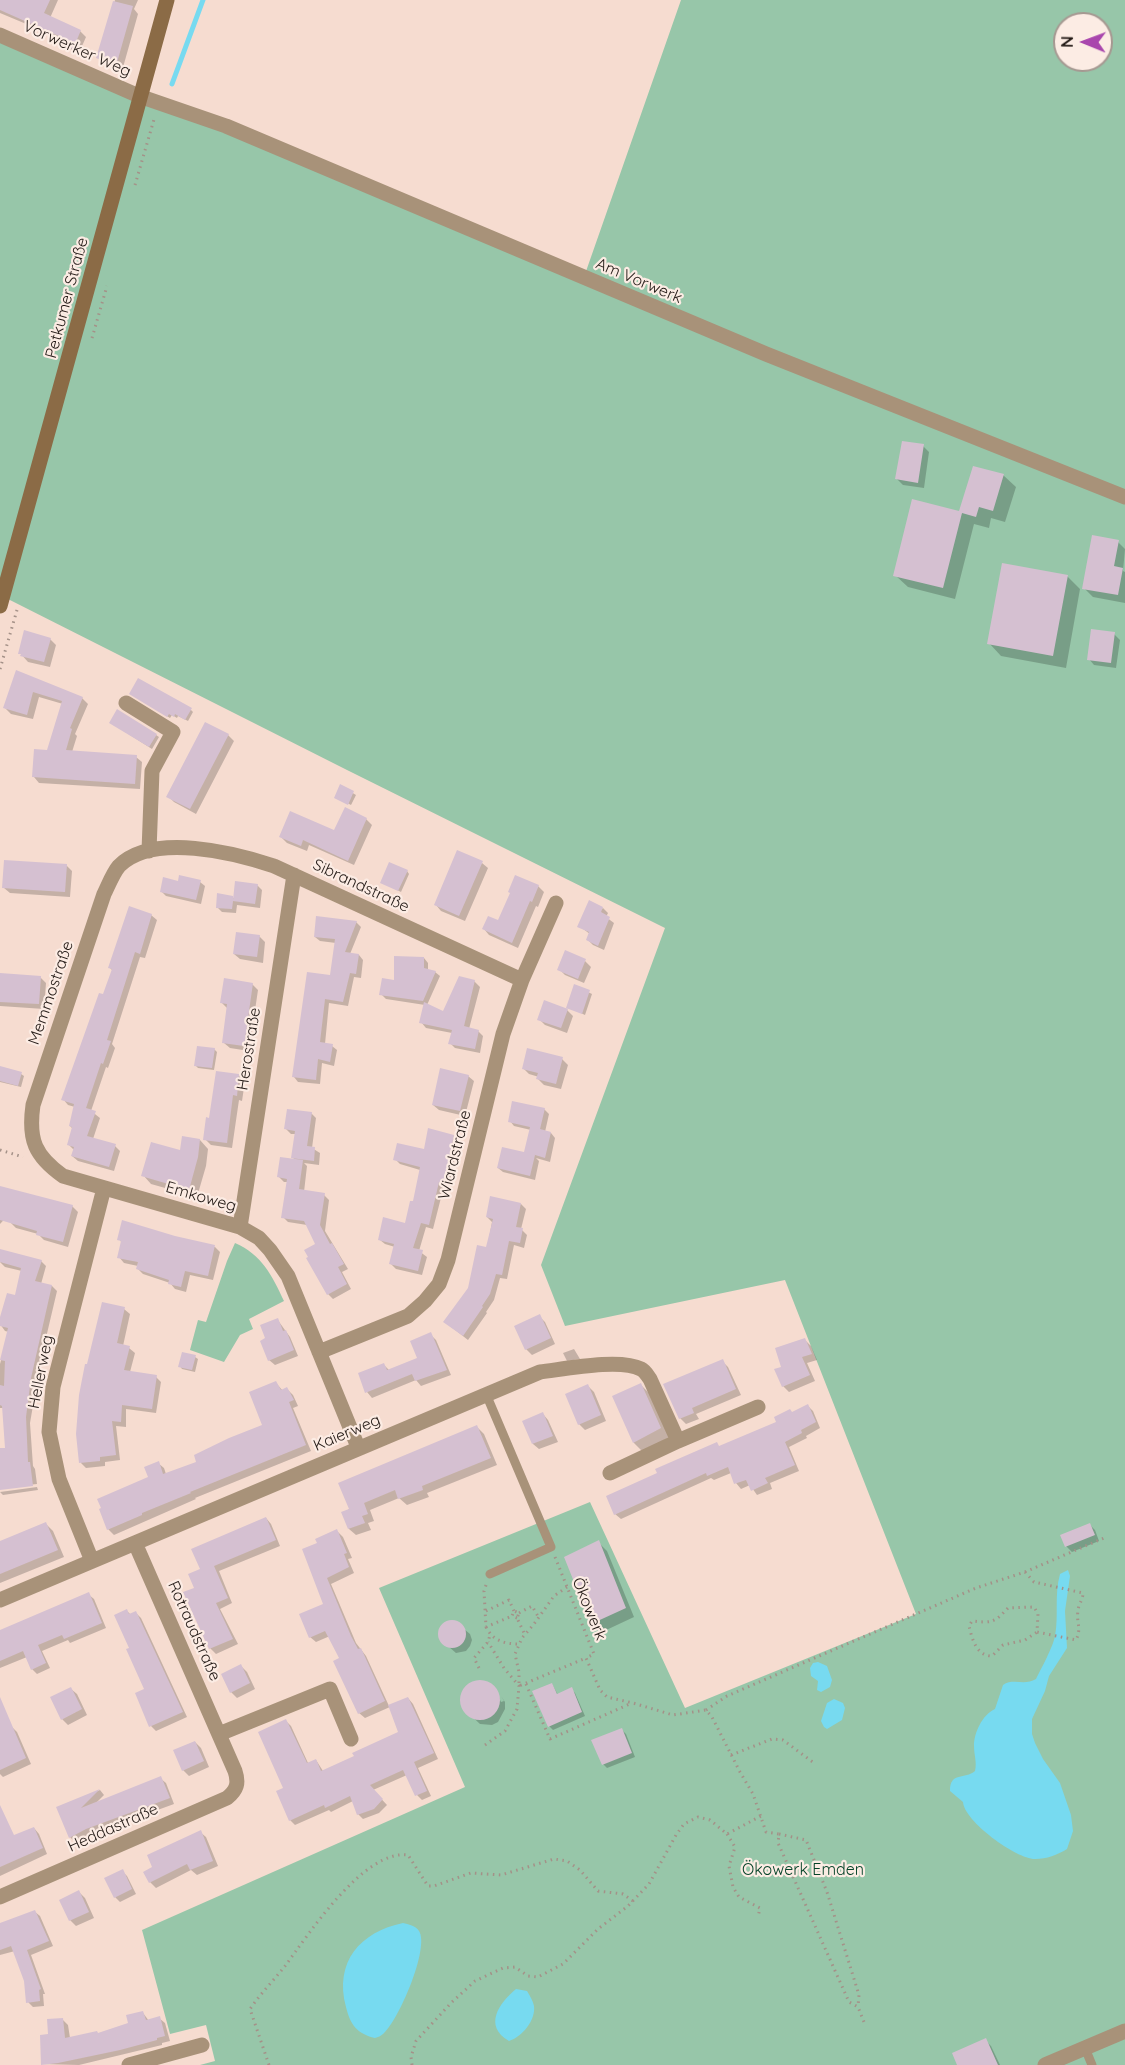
<!DOCTYPE html>
<html>
<head>
<meta charset="utf-8">
<style>
	body { margin:0 }
	#map { position:relative; width:1125px; height:2065px; overflow:hidden; background:#f6dcd0; font-family:Quicksand,sans-serif }
	canvas { display:block }
	.north { position:absolute; left:1053px; top:12px; width:60px; height:60px; box-sizing:border-box; background:#fcece4; border:2px solid #a59891; border-radius:50%; rotate:271deg; font-size:16px; font-weight:700; line-height:24px; text-align:center; color:#221915 }
	.north::after { content:''; display:block; margin:auto; width:21px; height:27px; background:#a946ad; clip-path:polygon(50% 0,100% 100%,50% 72%,0 100%) }
</style>
</head>
<body>
<div id="map">
<canvas width="1125" height="2065"></canvas>
<div class="north">N</div>
</div>
<script>
const g = document.querySelector('canvas').getContext('2d');
g.lineJoin = 'round';
function fillPath(path, color) { g.fillStyle = color; g.fill(path, 'evenodd'); }
function strokePath(path, color, width, dash) { g.strokeStyle = color; g.lineWidth = width; g.lineCap = dash ? 'butt' : 'round'; g.setLineDash(dash || []); g.stroke(path); }
function label(font, color, halo, rows, align = 'center') {
  g.font = font + ' Quicksand,sans-serif'; g.lineWidth = 4.5; g.setLineDash([]); g.textBaseline = 'middle'; g.strokeStyle = halo; g.fillStyle = color; for (const [text, x, y, turn = 0] of rows) {
    g.save(); g.translate(x, y); g.rotate((+turn || 0) * Math.PI / 180); g.textAlign = isNaN(turn) ? turn : align; if (halo) g.strokeText(text, 0, 0); g.fillText(text, 0, 0); g.restore();
  }
}
const green = new Path2D(`
	M681 0H1125V2065H200L215 2061 206 2025 170 2034 142 1930 465 1787 379 1588 590 1502 685 1708 916 1614 785 1280 565 1326 541 1265 665 928 347 770 0 595V35L584 277ZM1065 24H1101V60H1065Z
	M235 1243C262 1255 272 1275 284 1301L249 1319 253 1329 240 1335 224 1362 190 1350 198 1320 206 1322 227 1261Z`);
const water = new Path2D(`
	M1068 1570 1070 1576 1065 1611 1067 1648 1049 1676 1045 1691 1032 1719V1734L1035 1743 1043 1759 1060 1783 1071 1815 1073 1831 1067 1849C1057 1855 1047 1859 1035 1859 1016 1859 964 1821 963 1802L950 1791C950 1771 965 1780 975 1771 977 1762 974 1755 974 1746 974 1733 982 1715 995 1709L1003 1685C1013 1678 1025 1686 1036 1679 1041 1669 1053 1647 1055 1636 1059 1615 1054 1596 1060 1574Z
	M818 1662 827 1666 832 1680 830 1687 821 1692 817 1690 818 1681 811 1676 810 1668 813 1663Z
	M834 1699 843 1703 845 1708 842 1720 827 1729 824 1727 821 1721 827 1703Z
	M403 1923C408 1924 416 1926 419 1931 430 1948 398 2022 383 2034 381 2036 378 2037 375 2038 357 2034 350 2024 346 2007 334 1962 360 1932 403 1923Z
	M516 1989 527 1991C530 1996 533 2001 534 2006 536 2020 522 2037 509 2041 483 2026 499 2003 516 1989Z`);
const shadow = new Path2D(`
	M0 0H58L50 18 80 31 86 37 79 53 67 48 61 42 62 39 0 13Z
	M115 0H138L134 9 138 14 122 71 104 64 98 58Z
	M923 446 929 452 924 488 903 485 897 479Z
	M1003 475 1016 487 1005 522 991 518 989 528 974 524 955 599 908 587 895 575Z
	M1118 542 1125 549 1123 571 1125 572V603L1093 597 1084 588Z
	M1067 576 1080 589 1066 668 1001 656 989 643Z
	M1114 634 1120 640 1116 668 1094 665 1089 659Z
	M50 639 56 645 50 667 28 662 20 653Z
	M17 672 82 698 88 704 75 734 77 736 72 752 136 757 142 762 140 789 39 783 34 777 48 751 63 704 39 697 33 719 11 714 5 708Z
	M134 696 191 710 193 712 188 721 178 716 177 718 172 715 170 718Z
	M111 723 156 735 159 737 152 749Z
	M228 735 234 741 196 814 174 802 168 796Z
	M341 786 356 795 351 805 336 797Z
	M366 819 372 825 354 865 309 845 307 851 287 843 281 837 335 832Z
	M482 863 488 868 465 921 441 911 436 905Z
	M66 865 72 871 70 897 10 893 4 888Z
	M407 871 409 874 401 892 381 882Z
	M200 882 205 886 201 904 166 896 161 891 179 883Z
	M257 885 262 890 260 908 237 905 236 913 222 912 217 907Z
	M538 886 544 892 538 907 536 906 518 948 489 935 484 929 499 922Z
	M603 908 608 913 606 917 614 923 604 950 593 945 588 940 590 934 579 926Z
	M151 915 157 920 145 958 140 957 112 1044 115 1048 108 1068 106 1067 91 1111 100 1118 93 1139 115 1146 120 1151 114 1171 78 1161 72 1156 74 1150 69 1145 73 1129 70 1126 75 1107 68 1105 63 1099 113 971 109 967Z
	M356 922 361 927 350 954 359 955 363 960 361 978 354 977 348 1006 329 1003 325 1044 332 1046 337 1050 334 1066 322 1063 320 1084 298 1082 294 1077 331 977 336 943 320 941 315 937Z
	M259 936 265 942 263 963 240 959 234 954Z
	M424 958 428 963V970L435 972 440 976 427 1005 443 1013 474 981 480 987 469 1029 478 1031 483 1036 480 1053 455 1048 450 1043 452 1033 426 1028 421 1022 425 1005 386 999 381 994Z
	M585 961 591 967 584 983 565 975 559 969Z
	M0 975 40 977 46 983 44 1009 0 1006Z
	M252 984 258 990 249 1051 230 1048 224 1043 228 1009 221 1002Z
	M575 986 592 994 585 1015 568 1007Z
	M567 1010 573 1016 567 1033 545 1025 539 1019Z
	M214 1049 217 1052 214 1070 198 1068 196 1066Z
	M562 1059 568 1065 561 1089 544 1085 538 1079 539 1077 529 1074 523 1068Z
	M0 1068 21 1074 24 1076 21 1087 0 1082Z
	M239 1075 245 1081 242 1101 239 1100 232 1148 211 1145 205 1139 211 1119Z
	M468 1076 474 1081 465 1116 439 1110 433 1105Z
	M544 1109 549 1114 545 1132 551 1133 555 1138 550 1162 536 1158 539 1161 535 1180 503 1172 498 1168 525 1154 531 1130 514 1126 510 1121Z
	M311 1113 316 1118 312 1148 320 1153 319 1165 304 1163 307 1166 304 1192 324 1195 329 1200 325 1231 348 1269 342 1272 351 1289 333 1299 328 1294 317 1245 307 1225 288 1222 283 1217 288 1182H284L279 1177 296 1160 293 1158 296 1134H291L286 1129Z
	M454 1136 458 1141 449 1187 444 1186 433 1229 426 1227 419 1251 427 1257 422 1275 396 1269 391 1264 395 1247 385 1244 380 1240 406 1225 414 1203 420 1170 400 1164 395 1159 425 1150Z
	M200 1140 208 1149 206 1166 197 1197 151 1184 143 1175Z
	M0 1187 72 1206 78 1212 68 1247 44 1240 38 1234 16 1228 10 1222 14 1209 0 1224Z
	M521 1204 526 1209 521 1229 527 1235 524 1248 514 1245 507 1279 500 1278 494 1300 486 1312 487 1313 468 1340 450 1326 487 1249 492 1222 487 1217Z
	M174 1237 215 1247 220 1252 213 1280 190 1275 186 1292 175 1289 170 1283 143 1274 138 1269V1266L124 1263 119 1257 122 1243 119 1239Z
	M41 1261 46 1266 41 1284 52 1286 57 1291 41 1359 30 1423 33 1466 35 1469 37 1484 0 1488V1450L6 1449 4 1408H0V1364L9 1332 5 1331 0 1324 16 1297 22 1271 5 1267 0 1262Z
	M124 1309 130 1314 123 1346 129 1348 135 1353 130 1372 156 1377 161 1382 156 1413 126 1409V1427L116 1426 120 1460 105 1462V1466L86 1468 81 1463 88 1366Z
	M539 1316 545 1322 555 1344 532 1355 526 1349Z
	M277 1319 290 1337 298 1356 275 1365 269 1360Z
	M430 1334 436 1340 451 1375 421 1386 416 1380 372 1398 367 1392 384 1365 390 1371 419 1359Z
	M805 1340 811 1346 817 1360 807 1363 815 1381 789 1392 783 1386V1368Z
	M574 1349 580 1359 567 1361 563 1353Z
	M195 1357 198 1359 195 1372 182 1369 180 1366Z
	M722 1361 728 1367 741 1395 696 1414 699 1419 686 1424 680 1418Z
	M276 1383 283 1391 287 1389 293 1395 298 1406 293 1408 311 1451 195 1498 196 1499 114 1535 108 1529 150 1478 158 1463 164 1468 166 1474 198 1462 264 1426Z
	M641 1385 650 1394 669 1437 643 1452 634 1443 614 1397Z
	M588 1386 594 1392 606 1421 585 1430 579 1424Z
	M808 1406 813 1411 820 1428 806 1436 807 1438 789 1447 799 1471 770 1483 772 1489 757 1495 750 1485 741 1489 736 1483 731 1473 714 1480 711 1478 621 1519 615 1514 721 1448 778 1422Z
	M543 1414 548 1420 558 1442 539 1449 533 1444 524 1422Z
	M477 1427 484 1434 497 1465 427 1493 429 1497 407 1505 399 1498 370 1510 374 1521 368 1523 371 1530 356 1535 349 1529 343 1513Z
	M37 1487 38 1490 3 1495 0 1492Z
	M266 1518 271 1524 280 1546 219 1571 232 1603 220 1609 238 1644 216 1654 210 1648 196 1588 202 1569Z
	M46 1524 53 1531 64 1557 0 1583V1543Z
	M1089 1524 1095 1530 1099 1541 1072 1552 1066 1546Z
	M337 1531 343 1537 352 1558 348 1559 354 1573 331 1584 356 1643 366 1656 389 1706 408 1698 413 1704 438 1759 418 1768 431 1796 422 1800 417 1795 407 1775 373 1790 387 1805 379 1813 363 1819 358 1814 353 1801 331 1812 329 1810 295 1825 290 1820 285 1789 286 1721 291 1726 308 1763 316 1760 323 1771 356 1757 400 1732 390 1707 365 1718 359 1713 341 1659 330 1636 316 1642 310 1637 325 1605 319 1544Z
	M598 1542 607 1551 634 1617 602 1632 593 1623Z
	M88 1594 94 1599 106 1628 70 1643 68 1640 42 1651 50 1668 37 1674 32 1669 27 1657 0 1668V1632Z
	M127 1611 131 1615 136 1613 141 1618 187 1717 156 1731 151 1726 146 1690 131 1649Z
	M447 1623 458 1624 470 1634 472 1640 470 1646 466 1651 456 1653 441 1640V1630Z
	M241 1666 247 1672 255 1689 237 1698 231 1692Z
	M483 1682 495 1689 501 1702 504 1701 501 1696 505 1702V1709L498 1722 492 1725 480 1724 464 1709 461 1698 466 1687 471 1684Z
	M552 1684 558 1695 571 1689 575 1693 585 1716 553 1730 549 1726Z
	M71 1689 77 1694 87 1715 68 1725 62 1719Z
	M12 1727 17 1732 31 1764 3 1777 0 1774V1732Z
	M621 1729 626 1734 635 1757 607 1768 603 1764Z
	M195 1742 201 1748 209 1767 189 1776 183 1770Z
	M160 1778 166 1783 174 1804 92 1834 76 1843 70 1837 58 1808 100 1790 104 1795 96 1803Z
	M34 1828 39 1834 47 1854 0 1876V1844Z
	M200 1832 206 1837 218 1866 197 1875 191 1870 156 1888 150 1882 154 1867Z
	M122 1871 127 1876 136 1894 120 1902 115 1897Z
	M79 1892 85 1898 94 1918 76 1926 70 1920Z
	M35 1912 40 1916 53 1946 31 1955 45 1994H43L44 2006 33 2007 28 2002 26 1980 15 1951 0 1955V1926Z
	M143 2013 149 2021 159 2018 165 2023 170 2041 162 2043V2045L79 2065 42 2064 50 2036 62 2019 68 2025 70 2038 98 2035 130 2024Z
	M985 2040 991 2046 1000 2065H959Z`);
const stream = new Path2D(`
	M172 84 203 0`);
const building = new Path2D(`
	M0 0H50L44 13 81 30 73 49 59 42 61 37 0 10Z
	M113 1 133 6 116 66 96 58Z
	M902 441 924 444 918 483 895 479Z
	M973 466 1004 474 993 511 979 507 976 517 962 513 943 588 893 576 912 499 959 511Z
	M1092 535 1119 540 1114 566 1123 568 1118 595 1082 589Z
	M1002 563 1068 575 1053 656 987 644Z
	M1091 629 1115 632 1111 663 1087 660Z
	M24 630 51 638 44 662 20 656 21 654H18Z
	M16 670 83 697 70 728 72 729 66 750 137 755 135 784 32 777 34 749 47 750 62 701 33 692 27 715 3 708Z
	M138 678 192 708 185 720 175 714 174 717 169 714 167 717 129 694Z
	M117 709 157 734 149 747 109 723Z
	M205 722 229 734 190 809 166 797Z
	M340 784 354 791 348 805 334 798Z
	M345 807 367 818 348 861 303 840 301 846 279 837 290 811 334 830Z
	M457 850 483 861 459 916 434 905Z
	M4 860 67 864 65 892 2 888Z
	M389 862 408 870 398 891 380 883Z
	M179 875 201 880 196 900 160 892 163 877 178 881Z
	M515 875 539 885 532 902 530 901 512 943 482 929 488 916 498 920 510 893 508 892Z
	M235 881 258 884 255 904 233 901 232 909 216 908 217 893 233 896V900Z
	M589 900 603 907 601 912 610 917 598 946 586 940 589 932 577 927Z
	M129 906 152 914 140 954 135 952 107 1040 111 1041 103 1064 101 1063 86 1108 96 1111 87 1136 116 1144 109 1167 71 1156 74 1147 67 1145 72 1127 69 1126 74 1104 61 1100 99 993 103 994 112 969 108 968Z
	M316 916 357 921 345 952 359 954 356 974 350 973 343 1002 325 999 320 1042 333 1044 330 1062 318 1059 316 1080 292 1077 307 972 330 975 335 939 314 937Z
	M236 932 260 935 257 957 233 954Z
	M565 950 586 959 578 979 557 970Z
	M394 956 424 957V968L436 971 423 1001 379 995 382 978 394 980Z
	M0 973 41 976 39 1004 0 1002Z
	M459 976 475 980 464 1026 479 1030 475 1049 448 1044 452 1030 419 1023 424 1002 443 1011Z
	M224 978 253 983 244 1046 222 1043 227 1004 220 1003Z
	M574 984 590 990 582 1014 566 1008Z
	M544 1000 568 1009 561 1028 537 1020Z
	M197 1046 215 1048 212 1068 194 1066Z
	M527 1048 563 1057 556 1084 536 1079 538 1073 522 1069Z
	M0 1066 22 1072 18 1086 0 1081Z
	M440 1068 469 1075 460 1111 432 1105Z
	M216 1071 239 1074 237 1096 233 1095 227 1143 203 1140 206 1117 209 1118Z
	M512 1101 545 1108 540 1129 551 1132 545 1158 532 1154 535 1155 530 1176 497 1168 502 1147 524 1152 530 1127 508 1122Z
	M287 1109 312 1112 307 1146 315 1147 314 1161 291 1158 295 1131 284 1129Z
	M428 1128 454 1135 444 1183 439 1182 429 1225 421 1223 413 1248 423 1250 418 1271 389 1264 394 1244 378 1240 383 1217 405 1223 410 1201H413L420 1167 393 1160 397 1143 424 1149Z
	M182 1136 200 1139 198 1157 189 1190 141 1176 151 1142 180 1150Z
	M280 1157 303 1160 299 1189 325 1193 320 1225 330 1244 332 1243 344 1264 338 1267 347 1284 327 1295 306 1258 308 1257 304 1250 315 1244 304 1221 281 1218 287 1179 277 1177Z
	M0 1186 73 1205 63 1242 36 1235 37 1231 0 1220Z
	M490 1196 521 1203 516 1227 523 1228 520 1243 509 1241 502 1275 496 1274 490 1294 482 1306 483 1307 463 1336 443 1322 468 1288 477 1245 486 1247 493 1219 486 1217Z
	M122 1220 175 1236 215 1245 208 1276 185 1271 181 1287 168 1284 169 1280 136 1269 138 1262 117 1258 121 1241 117 1240Z
	M0 1249 42 1260 35 1281 52 1285 31 1378 26 1417 28 1462H30L33 1486 0 1490V1448H5L2 1406 0 1405V1385L4 1386 5 1361 0 1360 8 1328 0 1326V1317L7 1293 15 1295 21 1268 0 1262Z
	M102 1302 125 1307 117 1343 130 1346 124 1370 157 1375 152 1409 122 1405 121 1422 112 1421 116 1455 100 1457V1461L79 1463 76 1434 79 1395 85 1364H87Z
	M540 1314 551 1338 525 1350 514 1326Z
	M278 1318 283 1331 286 1330 294 1350 268 1361 260 1341 265 1338 260 1325Z
	M431 1332 447 1370 415 1381 412 1374 365 1393 358 1373 384 1363 387 1370 417 1358 410 1341Z
	M805 1338 812 1354 802 1357 810 1375 782 1387 774 1369 781 1367 775 1348Z
	M182 1352 196 1355 192 1370 178 1367Z
	M723 1359 736 1389 692 1408 694 1413 679 1419 663 1384Z
	M276 1381 281 1390 287 1387 294 1400 289 1402 306 1445 190 1492 191 1493 142 1513V1515L107 1530 99 1509 101 1508 97 1499 148 1477 144 1467 159 1461 163 1474 196 1462 194 1455 229 1438 262 1425 249 1392Z
	M641 1383 661 1428 633 1443 612 1396Z
	M588 1384 601 1415 578 1425 565 1394Z
	M808 1404 816 1422 801 1430 802 1433 785 1442 795 1465 765 1478 768 1483 751 1491 746 1480 734 1484 728 1467 707 1476 706 1473 614 1515 606 1496 657 1473 655 1469 717 1442 719 1446 776 1422 774 1417 790 1409 792 1412Z
	M543 1412 553 1436 532 1444 522 1421Z
	M477 1425 491 1458 422 1486 423 1490 398 1499 395 1490 364 1503 368 1514 362 1516 365 1523 348 1529 341 1512 349 1509 338 1483Z
	M266 1517 276 1540 214 1566 228 1598 216 1603 233 1639 209 1649 183 1592 194 1588 188 1574 200 1569 191 1549Z
	M46 1522 58 1550 0 1574V1541Z
	M1090 1523 1095 1535 1065 1547 1060 1535Z
	M337 1529 347 1553 344 1554 349 1567 327 1578 351 1636 358 1649 361 1648 385 1701 358 1714 333 1661 339 1658 325 1631 309 1638 299 1614 323 1604 302 1549 317 1543 315 1539Z
	M599 1540 626 1608 591 1624 564 1557Z
	M89 1592 102 1623 64 1639 62 1635 38 1645 46 1663 31 1670 23 1651 0 1661V1630Z
	M127 1609 129 1614 136 1611 183 1712 149 1727 135 1693 144 1689 126 1649 129 1648 114 1615Z
	M438 1634a14 14 0 1 1 28 0a14 14 0 1 1-28 0Z
	M241 1664 250 1683 230 1693 221 1674Z
	M460 1700a20 20 0 1 1 40 0a20 20 0 1 1-40 0Z
	M552 1683 557 1694 572 1687 582 1712 548 1727 532 1691Z
	M71 1687 82 1709 61 1720 50 1697Z
	M0 1697 26 1758 0 1770Z
	M408 1697 434 1753 414 1762 427 1791 415 1796 403 1770 370 1785 383 1799 374 1809 357 1815 350 1796 325 1808 324 1805 289 1821 276 1791 283 1788 258 1732 286 1719 307 1763 316 1759 321 1771 354 1756 352 1753 398 1732 388 1705Z
	M622 1728 632 1753 602 1765 591 1740Z
	M195 1741 204 1761 182 1771 173 1750Z
	M161 1776 170 1798 86 1829 69 1838 56 1807 100 1789 81 1808Z
	M0 1805 14 1835 34 1827 43 1848 0 1867Z
	M201 1830 213 1861 190 1870 187 1864 149 1883 143 1872 152 1867 147 1855Z
	M123 1869 132 1889 114 1898 104 1878Z
	M79 1890 89 1912 69 1921 59 1900Z
	M35 1910 49 1941 27 1950 41 1989 39 1990 40 2001 26 2003 24 1981 11 1946 0 1950V1923Z
	M143 2011 146 2020 160 2016 165 2036 157 2038V2040L120 2050 58 2063 41 2065 40 2035 48 2034 47 2019 63 2018 65 2038 97 2031 98 2033 128 2023 126 2015Z
	M986 2038 998 2065H957L952 2053Z`);
const path = new Path2D(`
	M135 185 155 116
	M92 338 107 286
	M0 669 17 610
	M0 1150 23 1157
	M555 1557 594 1654 586 1658 600 1690 607 1697 633 1703 673 1715 706 1710 712 1717 740 1772 753 1794 766 1832 779 1834 778 1843 849 2002 858 2007 864 2022
	M1025 1572 1034 1582 1083 1593C1083 1600 1078 1605 1078 1611 1076 1623 1082 1628 1076 1640L1037 1632 1038 1614 1034 1607 1008 1608C994 1623 992 1623 972 1621L969 1626C972 1638 976 1656 992 1656L1003 1645 1025 1640 1037 1632
	M486 1585 484 1591 486 1627 512 1616
	M567 1587 554 1596 534 1624 522 1638 515 1654 519 1672V1686L586 1658
	M486 1611 509 1600 514 1611
	M519 1613 532 1606 539 1618
	M517 1618 512 1616 514 1611 519 1613 517 1618 525 1635
	M486 1627C493 1641 505 1644 519 1644
	M479 1668 474 1658 488 1642 490 1635
	M526 1684 550 1739 632 1703
	M706 1710 727 1696 976 1588 1025 1572 1104 1538
	M485 1745 505 1731 517 1709 519 1686 504 1668 488 1642
	M731 1755 772 1739 783 1740 814 1763
	M727 1834 735 1847 729 1866 733 1887 739 1897 760 1908 758 1917
	M779 1834 806 1840 827 1892 859 1995 858 2007
	M269 2065 250 2009C261 1993 274 1980 285 1966 309 1934 364 1849 408 1855L428 1886H434L471 1873 501 1875 554 1859 567 1861 580 1870 598 1891 623 1894 633 1901
	M412 2065 411 2057 416 2041 451 2003 475 1981 503 1968 515 1967 528 1976 538 1977 563 1964 598 1929 628 1906 649 1884 676 1835 684 1824 698 1817 710 1820 727 1834 761 1816`);
const service = new Path2D(`
	M486 1394 551 1547 490 1574
	M1085 2048 1092 2065`);
const minor = new Path2D(`
	M0 35 139 96 226 126 766 354 1125 497
	M126 703 173 732 152 771 149 851
	M240 1227 294 875
	M319 1352 408 1316 425 1301 439 1284 448 1260 503 1034 522 980 556 903
	M358 1447 288 1276 270 1250 259 1238 240 1227 63 1176C35 1156 28 1140 33 1105L104 894C108 886 113 873 119 866 153 832 235 853 274 866L522 980
	M610 1473 678 1441
	M92 1561 59 1479 49 1432 53 1387 104 1188
	M0 1600 540 1372C565 1369 620 1358 641 1369 645 1371 647 1375 650 1379L678 1441 758 1407
	M219 1734 330 1689 351 1739
	M0 1897 227 1798C237 1790 239 1783 235 1771L135 1543
	M129 2065 202 2045
	M1045 2065 1125 2031`);
const secondary = new Path2D(`
	M0 606 167 0`);
const streetNames = [
	["Vorwerker Weg",77,49,24],
	["Am Vorwerk",639,281,23],
	["Petkumer Straße",67,298,-75],
	["Sibrandstraße",361,886,25],
	["Memmostraße",51,993,-71],
	["Herostraße",249,1049,-81],
	["Wiardstraße",455,1155,-76],
	["Emkoweg",201,1197,16],
	["Hellerweg",41,1372,-79],
	["Kaierweg",347,1433,-23],
	["Ökowerk",589,1609,68],
	["Rotraudstraße",194,1631,66],
	["Heddastraße",113,1828,-24]
];
const parkNames = [
	["Ökowerk Emden",803,1870]
];
fillPath(green, '#97c6a9');
fillPath(water, '#77daf0');
fillPath(shadow, '#0003');
strokePath(stream, '#77daf0', 5);
fillPath(building, '#d5c0d1');
strokePath(path, '#a49188', 3, [1.5, 4.5]);
strokePath(service, '#a89279', 9);
strokePath(minor, '#a89279', 15);
strokePath(secondary, '#8b6b46', 15);
label('16px', '#221915', '#fcece4', streetNames);
label('16px', '#044328', '#fcece4', parkNames);
</script>
</body>
</html>
